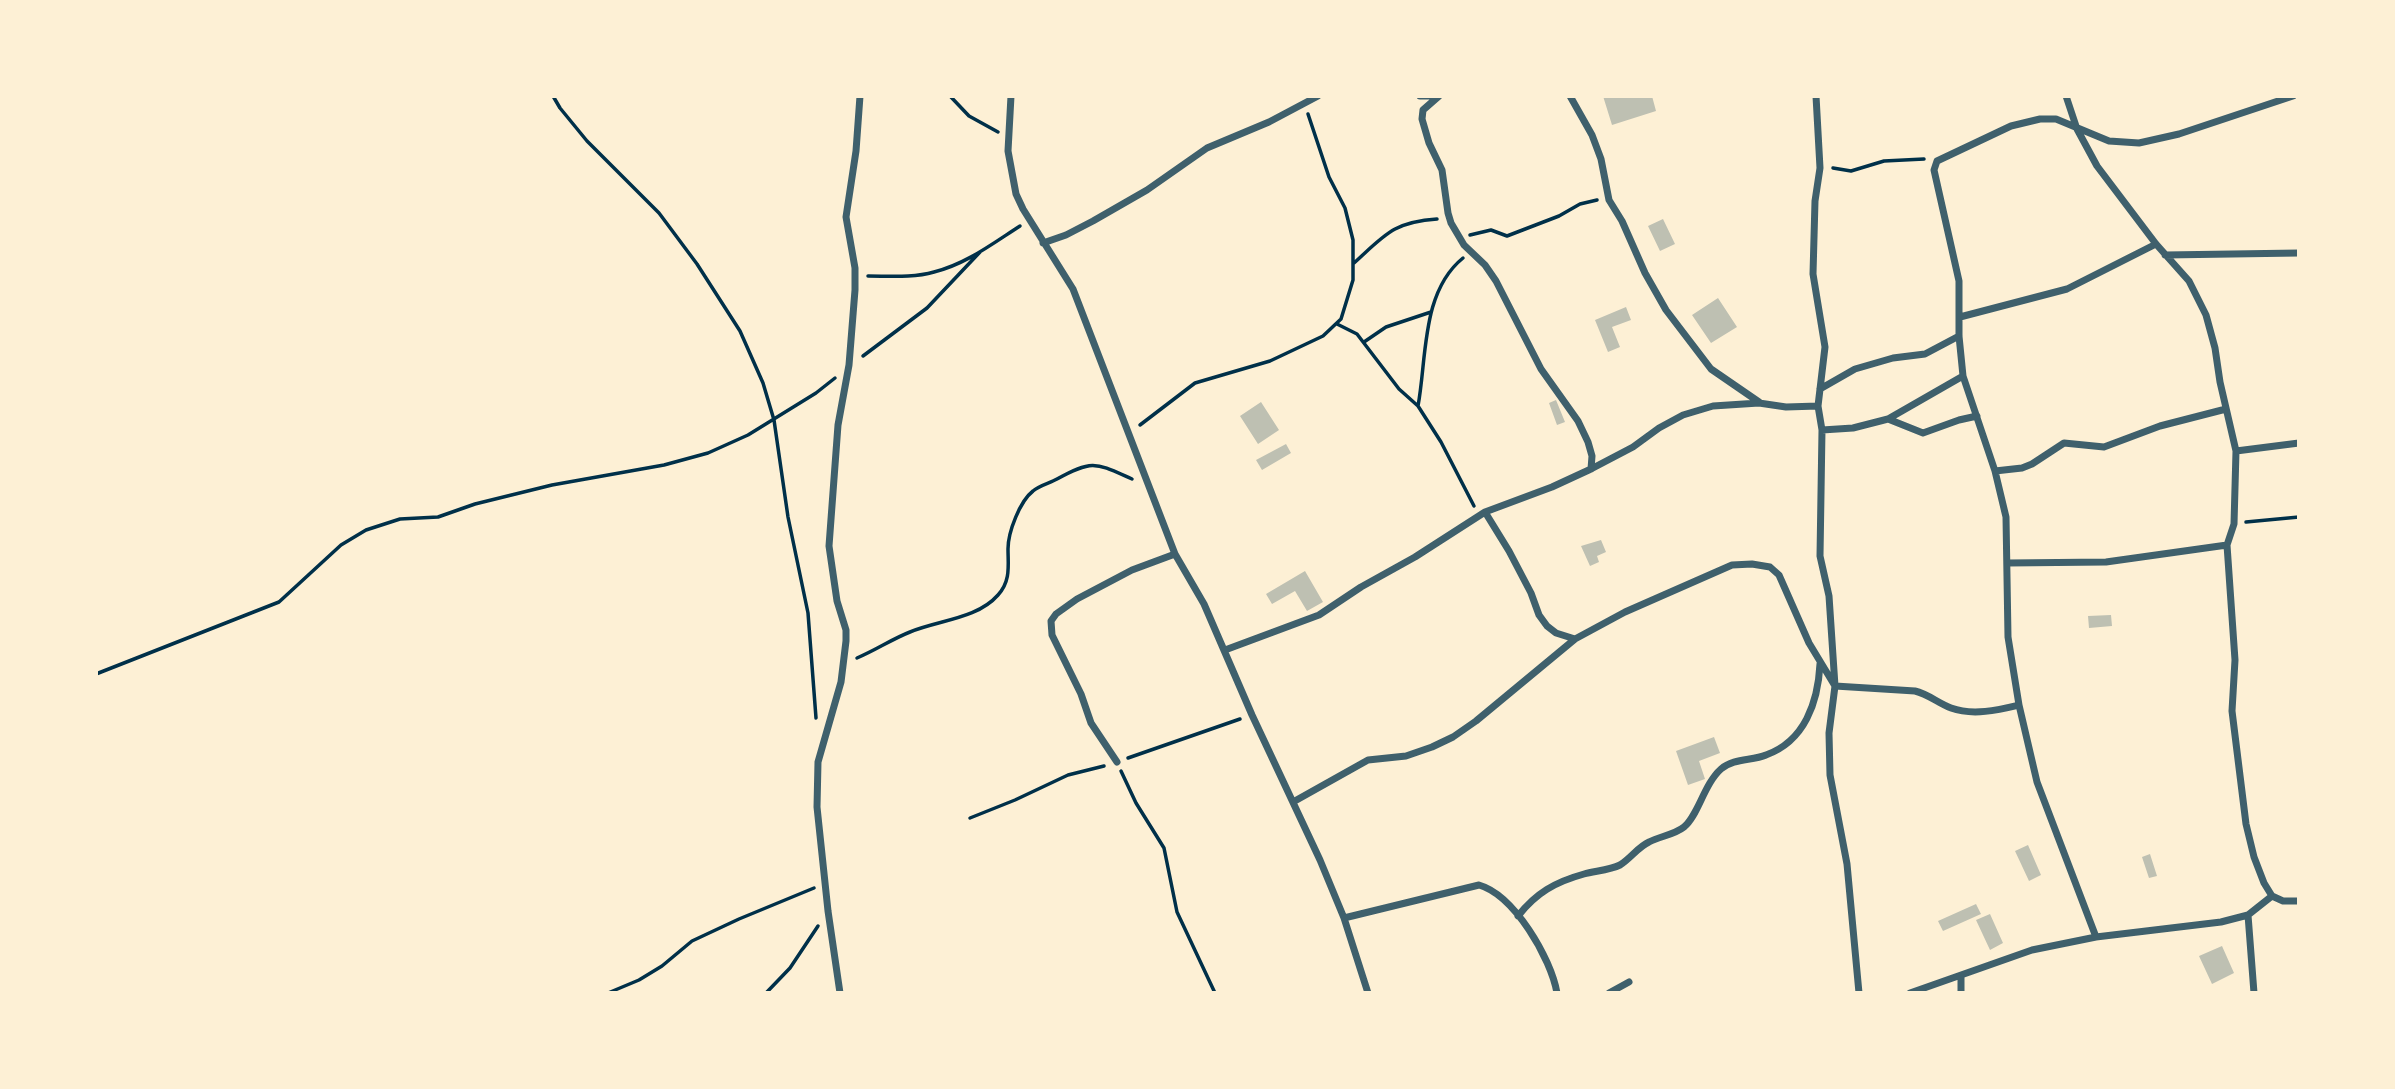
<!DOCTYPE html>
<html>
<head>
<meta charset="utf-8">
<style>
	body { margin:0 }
	#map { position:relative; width:2395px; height:1089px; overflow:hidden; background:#fdf0d5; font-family:"Sofia Sans Condensed",sans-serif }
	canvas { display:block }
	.frame { position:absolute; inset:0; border:98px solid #fdf0d5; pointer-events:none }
</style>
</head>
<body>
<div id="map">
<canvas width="2395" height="1089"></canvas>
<div class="frame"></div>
</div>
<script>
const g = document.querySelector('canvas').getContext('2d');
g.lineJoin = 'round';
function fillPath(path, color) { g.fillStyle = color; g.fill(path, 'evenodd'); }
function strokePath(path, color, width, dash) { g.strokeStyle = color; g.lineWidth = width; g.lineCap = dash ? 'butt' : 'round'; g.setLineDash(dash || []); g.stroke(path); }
const building = new Path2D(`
	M1603 96H1652L1656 111 1612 125Z
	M1663 219 1675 244 1660 251 1648 226Z
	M1718 298 1737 327 1711 343 1692 315Z
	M1626 307 1631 320 1612 327 1620 347 1608 352 1595 320Z
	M1556 400 1565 422 1557 425 1549 403Z
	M1261 402 1279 430 1258 444 1240 416Z
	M1286 444 1291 453 1262 470 1256 460Z
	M1601 540 1606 552 1597 556 1599 562 1590 566 1581 546Z
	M1305 571 1323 602 1307 611 1295 591 1272 604 1266 594Z
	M2111 615 2112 626 2089 628 2088 616Z
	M1714 737 1720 753 1699 761 1705 779 1688 785 1676 751Z
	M2028 845 2041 875 2029 881 2015 851Z
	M2150 854 2157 876 2149 878 2142 857Z
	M1976 904 1981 914 1943 931 1938 921Z
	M1990 914 2003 943 1990 950 1976 920Z
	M2222 946 2234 973 2212 984 2199 956Z`);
const path = new Path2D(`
	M553 96 560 108 587 141 659 213 697 264 740 331 763 383 774 420 788 517 808 613 816 718
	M950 96 969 116 998 132
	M1833 168 1851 171 1884 161 1924 159
	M1470 235 1491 230 1507 236 1559 216 1580 204 1597 200
	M1354 263C1385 235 1393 222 1437 219
	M868 276C890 276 913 278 934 272 966 264 992 244 1020 226
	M1337 324 1357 334 1399 389 1418 406 1441 442 1474 506
	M1364 342 1386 327 1431 312
	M863 356 927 308 980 252
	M1418 406C1427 358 1421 292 1463 258
	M1140 425 1195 383 1270 361 1323 336 1341 319 1353 280V240L1345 208 1329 177 1308 114
	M2246 522 2299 517
	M857 658C876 650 892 639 910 632 939 620 977 619 998 595 1011 581 1008 565 1008 549 1008 532 1020 501 1033 491 1040 485 1050 483 1057 479 1093 459 1096 463 1132 479
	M96 674 279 602 341 545 366 530 400 519 438 517 475 504 552 485 664 465 708 453 748 435 816 393 835 378
	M1128 758 1240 719
	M1121 771 1136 803 1164 848 1177 912 1215 993
	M970 818 1015 800 1068 775 1104 766
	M608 993 639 980 662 966 692 941 739 919 814 888
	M766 993 790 968 818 926`);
const minor = new Path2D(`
	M1011 96 1008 151 1016 194 1023 209 1073 289 1175 554 1204 604 1252 715 1320 860 1344 918 1368 993
	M1420 96H1434
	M1439 96 1423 110 1422 119 1429 143 1442 170 1448 213 1451 223 1464 245 1485 265 1496 281 1541 369 1578 421 1588 442 1592 456 1591 469
	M1570 96 1592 135 1601 159 1609 200 1622 221 1645 273 1666 310 1711 369 1759 402
	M1816 96 1820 168 1815 201 1813 274 1825 347 1818 406 1822 430 1820 556 1829 596 1835 686 1829 733 1830 775 1847 864 1859 993
	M2066 96 2077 129 2097 166 2156 244 2189 281 2206 315 2215 348 2220 382 2236 451 2234 524 2227 545 2235 660 2232 711 2246 824 2254 857 2264 883 2272 896 2283 901H2299
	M1043 243 1066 235 1093 221 1147 190 1207 148 1269 122 1318 96
	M2165 255 2299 253
	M1960 317 2067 289 2156 244
	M1820 389 1855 369 1893 358 1925 354 1959 336
	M1888 419 1963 376
	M1822 430 1853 428 1888 419 1923 433 1959 420 1977 416
	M2236 451 2299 443
	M1995 471 2022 468 2032 464 2064 443 2104 447 2160 426 2226 409
	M1485 512 1509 551 1531 593 1539 615 1547 626 1556 633 1575 639 1625 612 1732 565 1752 564 1770 567 1779 575 1809 643 1835 686 1915 691C1928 694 1938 703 1951 708 1973 716 1998 710 2019 705
	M2008 563 2106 562 2227 545
	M1225 650 1319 615 1361 587 1415 557 1485 512 1552 487 1591 469 1633 447 1659 428 1683 415 1713 406 1759 403 1786 407 1818 406
	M1117 762 1091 723 1081 694 1052 635 1051 621 1056 614 1077 599 1132 570 1175 554
	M1293 802 1368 760 1406 756 1432 747 1453 737 1476 721 1575 639
	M2248 915 2254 993
	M1518 916C1536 893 1555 882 1584 874 1595 871 1610 870 1620 865 1631 858 1638 847 1649 842 1660 836 1674 835 1684 827 1698 816 1704 784 1721 769 1734 758 1752 761 1766 755 1805 741 1818 702 1820 664
	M1344 918 1479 885C1514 895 1551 958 1557 993
	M2096 937 2037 782 2019 705 2008 637 2006 517 1995 471 1963 376 1959 336V281L1934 170 1937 161 2011 126 2040 119H2056L2109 141 2139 143 2179 134 2293 96
	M1961 977V993
	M840 993 828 911 817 807 818 762 841 682 846 641V630L837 601 829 546 838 425 849 365 855 290V268L846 217 856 151 860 96
	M1609 993 1629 982
	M1910 993 2032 950 2096 937 2221 922 2248 915 2272 896`);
fillPath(building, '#bec0b2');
strokePath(path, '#003049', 3.5);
strokePath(minor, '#3f606c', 7);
</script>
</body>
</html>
